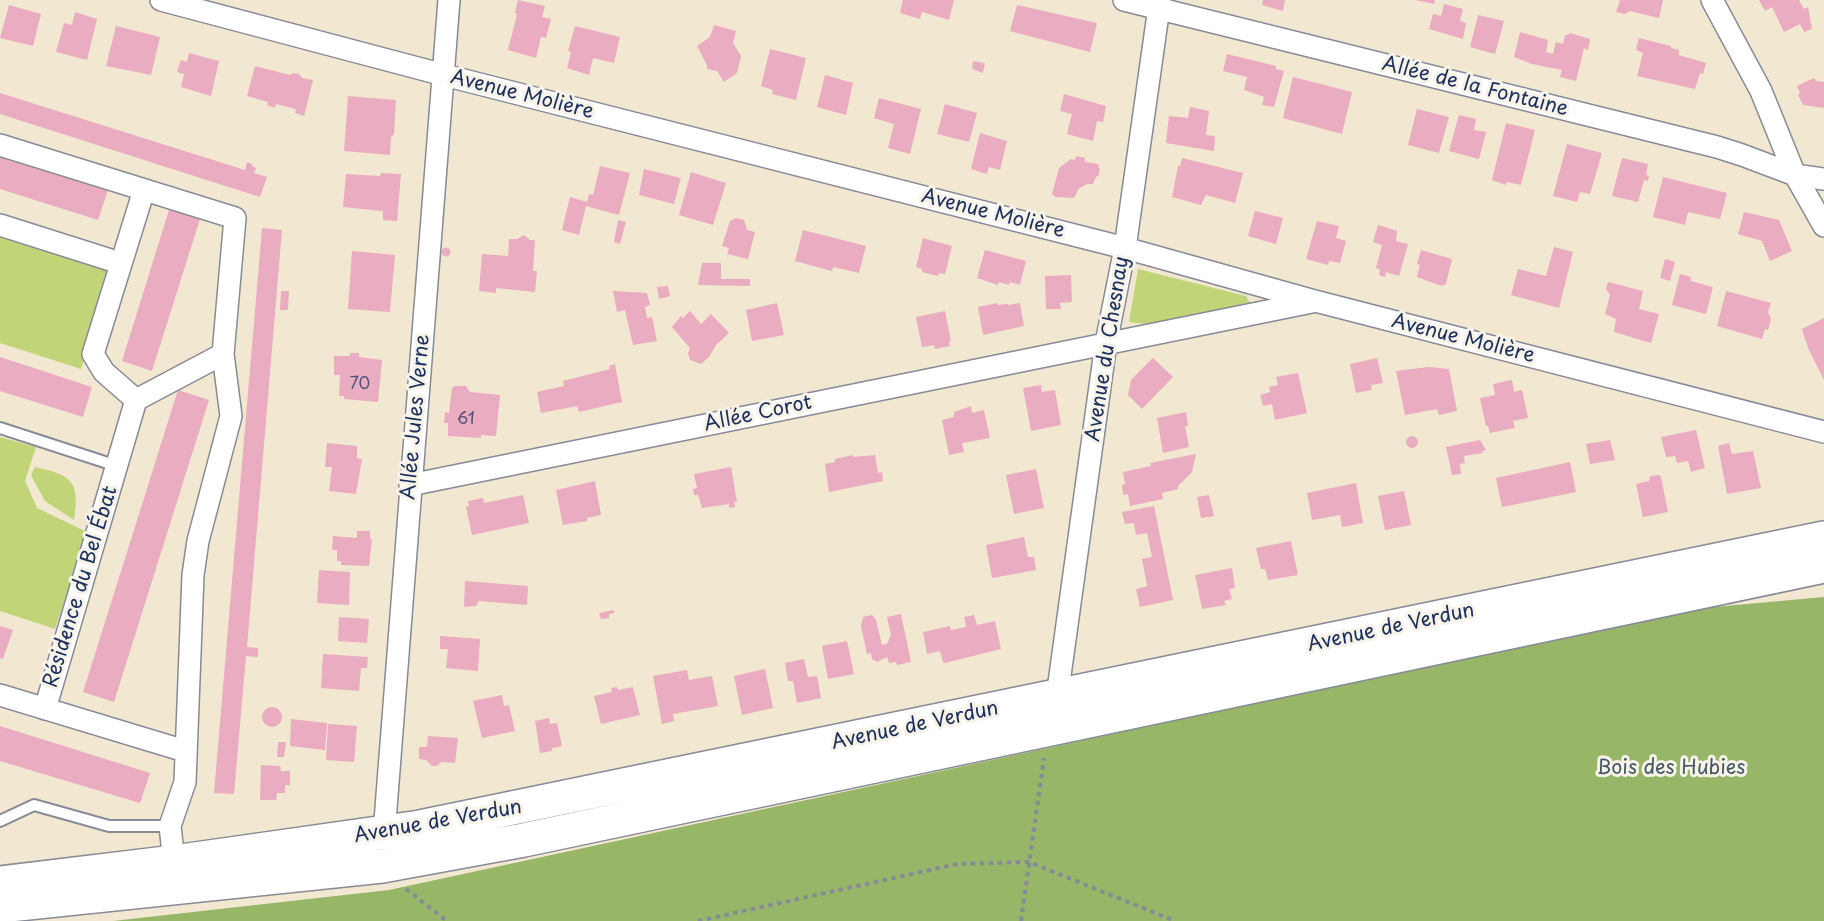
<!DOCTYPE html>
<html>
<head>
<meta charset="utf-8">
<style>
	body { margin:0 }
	canvas { display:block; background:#f2e7d0 }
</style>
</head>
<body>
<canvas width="1824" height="921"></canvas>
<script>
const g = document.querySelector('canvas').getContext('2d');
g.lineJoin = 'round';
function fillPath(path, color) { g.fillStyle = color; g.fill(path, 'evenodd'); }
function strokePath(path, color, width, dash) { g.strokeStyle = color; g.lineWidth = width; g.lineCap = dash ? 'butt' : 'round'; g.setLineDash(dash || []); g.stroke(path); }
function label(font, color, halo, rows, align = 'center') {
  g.font = font + ' "Playpen Sans",sans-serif'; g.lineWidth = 6; g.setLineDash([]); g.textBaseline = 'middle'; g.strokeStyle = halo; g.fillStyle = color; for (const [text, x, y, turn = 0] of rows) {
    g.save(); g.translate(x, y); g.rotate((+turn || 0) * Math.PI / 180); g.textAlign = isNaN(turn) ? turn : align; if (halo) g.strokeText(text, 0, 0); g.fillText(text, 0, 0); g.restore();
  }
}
const green = new Path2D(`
	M0 234 110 270 81 369 0 343Z
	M1138 269 1246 296 1252 306 1146 324 1129 322Z
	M0 437 36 447 25 481 37 508 87 532 55 629 0 611Z
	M35 467C72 475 80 481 74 520L45 501 31 475Z`);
const forest = new Path2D(`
	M1824 597V921H113L389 890 1692 609Z`);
const building = new Path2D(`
	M518 0 545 6 542 17 551 19 546 38 541 37 536 58 508 50 517 14 515 13Z
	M903 0H954L949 20 922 12 920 19 900 13Z
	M1263 0H1285L1283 11 1262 5Z
	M1415 0H1435L1434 4Z
	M1620 0H1663L1659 18 1630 11 1625 14 1616 12Z
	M1759 0H1799L1804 9 1808 7 1812 29 1804 32 1800 24 1784 32 1772 7 1765 11Z
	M1444 4 1463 9 1460 21 1466 23 1463 39 1429 29 1433 14 1441 16Z
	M9 5 41 14 33 46 0 38Z
	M1017 5 1097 23 1090 52 1010 31Z
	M75 12 97 19 87 60 56 52 64 23 72 25Z
	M1478 15 1504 21 1495 54 1470 47Z
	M714 25 736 31 733 43 741 56 737 73 724 82 717 71 707 69V65L697 46 710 37Z
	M116 26 160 37 151 75 106 66Z
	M575 26 620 37 614 63 593 58 589 75 567 68 571 52 568 51Z
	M1520 32 1548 40 1546 52 1553 54 1556 42 1563 44 1565 35H1568L1570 33 1590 39 1588 50 1584 48 1576 81 1560 77 1562 70 1532 64 1514 57Z
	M1639 38 1671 46V48L1679 50V55L1706 63 1703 74 1700 73 1695 89 1637 76 1643 53 1636 50Z
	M770 49 806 58 796 100 772 94 773 90 761 86Z
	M189 53 219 61 211 96 181 87 184 74 177 72 181 60 187 62Z
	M1227 54 1276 66V69L1284 71 1274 107 1262 105 1264 97 1244 90 1247 77 1223 71Z
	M973 61 985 63 983 73 972 69Z
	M255 66 290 75 293 73 299 74 302 78 313 80 304 116 295 113 296 109 276 104 275 108 267 105 268 102 247 96Z
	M825 75 853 83 846 115 817 107Z
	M1293 77 1352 92 1342 134 1283 118Z
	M1814 78 1816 81 1824 82V108L1803 105 1798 95 1800 93 1797 86Z
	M0 93 245 170 247 162 252 164V166L256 168 254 173 267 177 260 197 0 114Z
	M1064 94 1106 106 1103 122 1097 121 1093 141 1067 134 1072 114 1060 111Z
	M348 96 396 100 394 134 391 137 390 155 344 151Z
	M879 98 921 109 910 154 888 148 894 124 874 118Z
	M945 104 977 113 969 142 937 134Z
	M1190 107 1209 111 1206 135 1215 136 1214 151 1166 143 1169 116 1188 118Z
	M1417 109 1449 117 1439 153 1408 145Z
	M1459 115 1476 119 1474 130 1486 132 1479 159 1449 151Z
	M1506 123 1535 130 1521 185 1507 182 1506 185 1492 180Z
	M980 133 1007 141 1000 170 989 167 987 174 971 169Z
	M1567 144 1602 153 1590 194 1580 192 1577 202 1553 196Z
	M0 156 108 190 98 220 0 189Z
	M1076 156 1085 158V162L1098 164 1100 170 1098 176 1096 177 1093 184H1087L1078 189 1076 195 1073 198 1056 197 1052 194 1059 168 1071 159 1075 160Z
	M1182 158 1243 173 1235 203 1206 195 1201 205 1172 197 1178 166H1180Z
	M1622 158 1648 164 1646 175 1649 176 1648 181 1644 180 1638 202 1612 196Z
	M600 166 630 173 619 215 586 206 579 235 562 230 570 197 587 202 589 194 593 195Z
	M644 169 681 178 674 204 639 195Z
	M691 172 726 183 713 225 679 215Z
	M381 173 401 174 397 221 383 220V211L343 207 346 174 380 176Z
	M1663 177 1727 193 1720 219 1688 212 1685 225 1653 217Z
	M169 210 200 219 152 371 122 361Z
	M1255 211 1283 218 1276 244 1248 236Z
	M1744 212 1779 220 1792 251 1770 261 1762 241 1738 234Z
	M736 218 744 220 747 230 755 232 748 259 727 254 729 248 722 246 730 221Z
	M618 220 626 222 620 244 614 242Z
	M1317 221 1339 226 1336 238 1346 241 1340 263 1329 261 1328 265 1306 259Z
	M1378 225 1397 231 1396 241 1408 244 1399 276 1386 272 1385 277 1379 275 1380 270 1376 268 1382 245 1373 242Z
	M262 228 282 230 247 647 258 648V657L246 656 234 794 214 793Z
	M803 230 866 246 859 273 833 267 832 271 795 261Z
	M524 235 530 240H535L533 271H537L535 292 496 288V293L479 291 482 254 508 256 509 239H517Z
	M923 238 952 246 945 274 939 273 938 276 922 272V269L916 267Z
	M1554 247 1573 252 1559 308 1511 295 1518 269 1546 276Z
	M441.5 252a4.5 4.5 0 1 1 9 0a4.5 4.5 0 1 1-9 0Z
	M985 250 1026 261 1020 285 1010 282 1009 285 999 282 998 285 977 278Z
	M1421 250 1452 259 1446 284 1442 286 1417 277 1420 265 1417 264Z
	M352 251 395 255 390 312 348 309Z
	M1665 259 1675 262 1670 281 1660 278Z
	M702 263H721V279H750V286L698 285Z
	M1680 274 1691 277V281L1713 287 1706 314 1672 305Z
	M1071 275 1072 302 1060 303 1061 309H1046L1045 276Z
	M1608 282 1643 291 1639 309 1659 314 1651 343 1614 332 1616 319 1605 314 1610 295 1606 289Z
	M668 286 670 296 659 299 657 287Z
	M281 291H289L288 310H280Z
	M613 291 647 293 650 305 645 307 647 318 652 317 657 341 633 345 625 310 617 312Z
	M1726 291 1771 303 1768 312 1771 319 1768 330 1765 329 1762 339 1717 326Z
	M777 303 784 335 752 341 746 310Z
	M997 303 998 305 1008 304V305L1020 303 1024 326 983 335 978 307Z
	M690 311 701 324 711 314 729 333 716 345 709 357 701 364 690 360 688 353 690 348 672 327 681 316 683 318Z
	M945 311 951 341H949L950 346 935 349 934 345 922 347 916 317Z
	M1824 318V380L1808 348 1802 329Z
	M350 353H359V357L382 360 378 402 344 399V396H339L340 375H334V356H350Z
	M0 357 92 387 83 417 0 391Z
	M1153 358 1173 377 1142 409 1128 395 1131 380Z
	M1377 358 1383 383 1371 385 1372 390 1356 393 1350 364Z
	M615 364 622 402 579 412 577 406 541 413 537 392 564 386 563 381 610 369 609 366Z
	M1429 367 1449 369 1457 411 1439 415 1437 409 1405 415 1396 371Z
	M1298 373 1307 413 1275 420 1272 404 1263 406 1260 395 1270 392 1269 387 1278 385 1276 377Z
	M1512 380 1514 392 1522 390 1528 418 1513 421 1515 428 1490 433 1488 426H1486L1480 398 1495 395 1493 384Z
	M1041 385 1042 392 1055 390 1061 425 1031 431 1023 388Z
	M455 386H466L470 392 500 395 496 436 481 435V438L448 436V423H444L445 412 449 413 452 388Z
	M178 390 209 400 114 702 83 692Z
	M971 406 972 413 984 410 990 438 962 443 964 452 949 455 942 420 954 417V412Z
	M1186 412 1188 426H1185L1189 447 1163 453 1157 418Z
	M1696 430 1705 468 1691 472 1688 461 1677 463 1675 456 1666 457 1661 437Z
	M1406 442a6 6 0 1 1 12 0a6 6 0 1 1-12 0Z
	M1480 440 1486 450 1482 451 1483 453 1464 456 1465 463 1460 464 1461 474 1452 475 1446 447Z
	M1610 440 1615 460 1590 464 1586 444Z
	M327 443 357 446V458L362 459 356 494 329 491 332 467H325Z
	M1729 443 1732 454 1753 451 1761 488 1727 494 1718 446Z
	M1196 454 1192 472 1178 486V489L1162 493 1163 499 1130 506 1128 494 1123 495 1122 485 1125 484 1123 472 1151 466 1150 463Z
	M853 455V457L875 455 878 473 882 472 883 481 829 492 825 464 835 462V459Z
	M1570 462 1576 492 1502 507 1496 478Z
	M731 467 737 502H734L735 507 729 508V504L702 508 698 495H694L693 489 697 488 694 474Z
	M1036 469 1044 508 1014 514 1006 475Z
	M1659 475 1661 477 1668 512 1643 517 1636 484 1649 481 1650 476Z
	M595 481 601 515 587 518V521L563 525 556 490Z
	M1356 483 1363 523 1342 527 1340 515 1312 520 1307 493Z
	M1404 491 1411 525 1385 530 1378 496Z
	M523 495 529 523 472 535 466 507 469 506 468 501 483 498 484 503Z
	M1209 495 1214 516 1201 518 1197 497Z
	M1154 506 1173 600 1140 607 1136 589 1147 586 1142 559 1152 557 1147 533 1136 535 1134 523 1125 524 1122 512Z
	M357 531H370V539H372L369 566 341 565V561H337V550H332L333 536 357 538Z
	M1024 537 1028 557H1034L1036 570 992 578 986 545Z
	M1291 541 1298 575 1268 580 1265 569H1261L1256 548Z
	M1232 568 1235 588 1229 589 1232 599 1224 601 1226 605 1202 609 1195 575Z
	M319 570 350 572 349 605 317 603Z
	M465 581 528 586 527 605 479 601 476 606 464 607Z
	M614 610V613L609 614V618L601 619 599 613Z
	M901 614 911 662 897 665 896 662 889 663 887 657 877 662 872 659 871 653 867 654 861 626 863 617 872 615 876 620 882 645 887 644 891 635 887 617Z
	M974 615 977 625 995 621 1001 649 945 663 943 662 940 651 927 654 923 632 950 626 951 630 966 627 964 617Z
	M339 617 369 619 367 643 338 641Z
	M0 626 13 630 3 659 0 658Z
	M440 636 480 639 478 671 446 668 448 649H440Z
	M847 641 854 674 828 679 822 646Z
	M323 654 368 657 367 668H361L359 691 321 688Z
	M804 659 808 677 817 676 821 698 797 703 793 681H788L785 663Z
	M765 669 773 708 742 715 734 676Z
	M687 670 689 680 712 676 718 706 673 714 674 721 662 724 653 676Z
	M617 687 618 690 633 687 640 715 601 724 594 696 612 692 611 688Z
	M502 695 504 706 509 705 515 731 482 738 473 701Z
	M262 717a10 10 0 1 1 20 0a10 10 0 1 1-20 0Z
	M549 718 550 724 557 723 562 746 552 748V751L540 753 535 721Z
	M291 719 327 723 325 750 290 746Z
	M328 724 357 726 354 762 326 760Z
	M0 726 150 773 140 803 0 761Z
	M428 736 458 738 455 763 441 762 437 766H432L426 760 419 759V747H427Z
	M278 742H286L284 757H277Z
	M261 765 280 766 281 771H290V785H285V793H277L276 800H260Z`);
const path = new Path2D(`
	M406 889 447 921
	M698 921 957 864 1029 862 1175 921
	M1021 921 1044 758`);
const service = new Path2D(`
	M0 428 117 466
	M0 821 34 805 109 826H170`);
const minor = new Path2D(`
	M161 0 444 75 1125 248 1315 301 1824 432
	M1124 0 1717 147 1742 155 1795 175 1824 179
	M1712 0 1761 91 1795 175 1824 226
	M0 145 235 218 223 354 231 416 198 541 193 575 185 782 170 826 174 862
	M0 225 120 263
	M136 400 223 354
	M410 485 1312 302
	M0 695 185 751
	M1057 697 1106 343 1125 248 1160 0
	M45 709 136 400 104 372 93 354 144 190
	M384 834 449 0`);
const primary = new Path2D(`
	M0 883 174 862 420 827 1824 538
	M0 906 382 866 524 840 1824 566`);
const numberNames = [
	["70",360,385],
	["61",466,420]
];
const streetNames = [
	["Allée de la Fontaine",1475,87,14],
	["Avenue Molière",522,95,14],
	["Avenue Molière",993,214,14],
	["Avenue Molière",1463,339,14],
	["Avenue du Chesnay",1108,349,-81],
	["Allée Corot",758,414,-12],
	["Allée Jules Verne",416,417,-85],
	["Résidence du Bel Ébat",81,587,-73],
	["Avenue de Verdun",1391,628,-12],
	["Avenue de Verdun",915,726,-12],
	["Avenue de Verdun",438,822,-10]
];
const parkNames = [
	["Bois des Hubies",1671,768]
];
fillPath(green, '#c1d478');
fillPath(forest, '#98b668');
fillPath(building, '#eaacc0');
strokePath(service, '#868b97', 14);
strokePath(minor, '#868b97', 24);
strokePath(primary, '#868b97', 36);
strokePath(path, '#868b97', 4, [4.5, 4.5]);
strokePath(service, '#fff', 10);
strokePath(minor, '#fff', 21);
strokePath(primary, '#fff', 33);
label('16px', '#4f4e76', null, numberNames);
label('20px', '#1b2f5e', '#f7f3e8', streetNames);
label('20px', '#445864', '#f7f3e8', parkNames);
</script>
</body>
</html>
